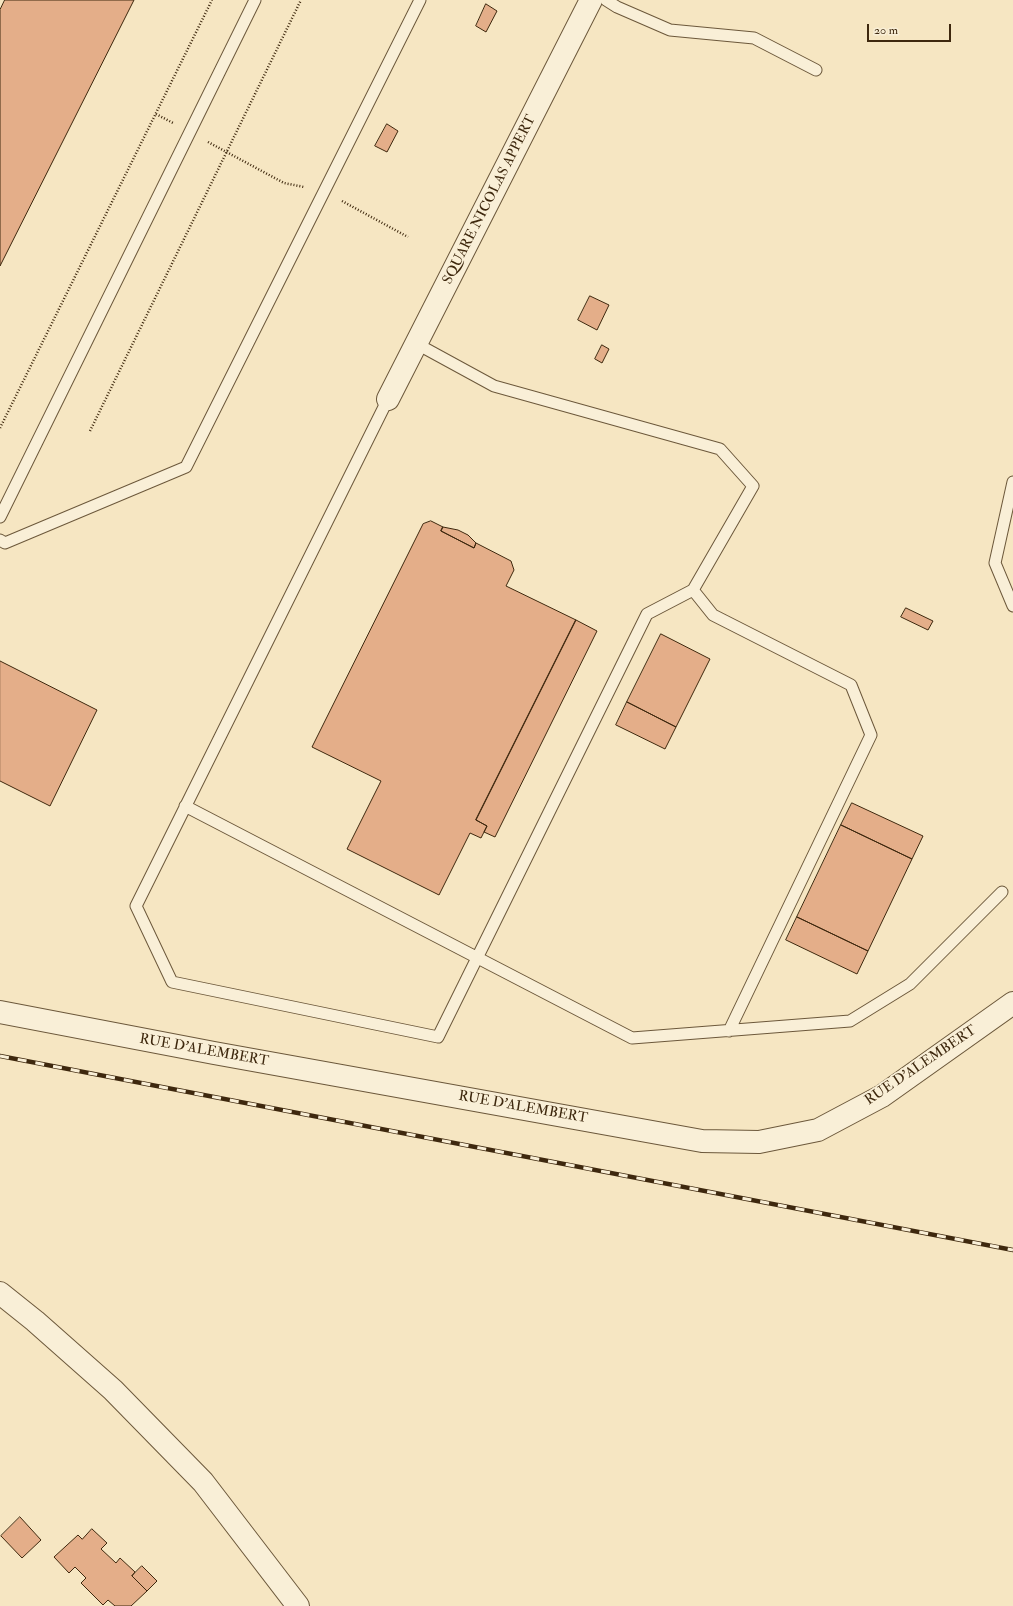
<!DOCTYPE html>
<html>
<head>
<meta charset="utf-8">
<style>
	body { margin:0 }
	#map { position:relative; width:1013px; height:1606px; overflow:hidden; background:#f6e6c2; font-family:"IM FELL Double Pica",serif }
	canvas { display:block }
	.scale { position:absolute; left:867px; top:24px; width:84px; height:18px; box-sizing:border-box; border:2px solid #3e280e; border-top:0; padding-left:5px; font-size:12px; line-height:14px; white-space:nowrap; color:#3e280e; -webkit-text-stroke:3px #f9efd7; paint-order:stroke }
</style>
</head>
<body>
<div id="map">
<canvas width="1013" height="1606"></canvas>
<div class="scale">20 m</div>
</div>
<script>
const g = document.querySelector('canvas').getContext('2d');
g.lineJoin = 'round';
function fillPath(path, color) { g.fillStyle = color; g.fill(path, 'evenodd'); }
function strokePath(path, color, width, dash) { g.strokeStyle = color; g.lineWidth = width; g.lineCap = dash ? 'butt' : 'round'; g.setLineDash(dash || []); g.stroke(path); }
function label(font, color, halo, rows, align = 'center') {
  g.font = font + ' "IM FELL Double Pica",serif'; g.lineWidth = 3.5; g.setLineDash([]); g.textBaseline = 'middle'; g.strokeStyle = halo; g.fillStyle = color; for (const [text, x, y, turn = 0] of rows) {
    g.save(); g.translate(x, y); g.rotate((+turn || 0) * Math.PI / 180); g.textAlign = isNaN(turn) ? turn : align; if (halo) g.strokeText(text, 0, 0); g.fillText(text, 0, 0); g.restore();
  }
}
const building = new Path2D(`
	M5 0H134L0 266V10Z
	M486 4 497 11 486 32 476 26Z
	M387 124 398 131 387 152 375 146Z
	M590 296 609 305 597 330 578 320Z
	M602 345 609 349 602 363 595 359Z
	M431 521 443 527 441 531 474 548 476 543 511 561 514 570 506 586 576 620 476 820 487 826 481 838 470 833 439 895 347 849 381 781 312 747 423 524Z
	M443 527 458 530 468 535 476 543 474 548 441 531Z
	M906 608 933 621 928 630 901 617Z
	M576 620 597 631 495 837 484 832 487 826 476 820Z
	M661 634 710 659 676 727 627 702Z
	M0 661 97 710 50 806 0 781Z
	M627 702 676 727 665 749 616 725Z
	M852 803 923 836 912 859 841 825Z
	M841 825 912 859 868 951 797 917Z
	M797 917 868 951 857 974 786 940Z
	M20 1517 41 1540 22 1558 1 1536Z
	M92 1529 107 1543 101 1549 116 1563 120 1558 135 1572 132 1576 147 1591 131 1606H115L108 1600 103 1605 81 1583 86 1578 75 1567 69 1573 54 1557 78 1535 82 1539Z
	M142 1566 157 1581 147 1591 132 1576Z`);
const path = new Path2D(`
	M156 114 173 123
	M208 142 284 183 304 187
	M342 201 408 237
	M0 428 212 0
	M90 431 301 0`);
const service = new Path2D(`
	M606 0 617 7 670 30 754 38 816 70
	M388 399 136 906 172 982 438 1037 647 614 693 590 753 486 720 449 494 386 417 344
	M1013 482 995 563 1013 606
	M0 517 255 0
	M0 540 5 543 186 467 420 0
	M693 590 713 615 851 685 871 735 729 1031
	M185 806 632 1038 850 1021 910 984 1002 892`);
const minor = new Path2D(`
	M388 399 591 0`);
const tertiary = new Path2D(`
	M0 1012 214 1053 702 1141 759 1142 818 1130 882 1096 1013 1003
	M0 1293 35 1321 113 1390 203 1482 298 1606`);
const rail = new Path2D(`
	M0 1056 1013 1250`);
const streetNames = [
	["SQUARE NICOLAS APPERT",490,200,-63],
	["RUE D’ALEMBERT",204,1051,10],
	["RUE D’ALEMBERT",921,1066,-34],
	["RUE D’ALEMBERT",523,1108,10]
];
fillPath(building, '#e4ae89');
strokePath(building, '#3e280e', 1);
strokePath(service, '#6c583b', 13);
strokePath(minor, '#6c583b', 24);
strokePath(tertiary, '#6c583b', 24);
strokePath(path, '#3e280e', 2.5, [1, 2]);
strokePath(service, '#f9efd7', 11);
strokePath(minor, '#f9efd7', 22);
strokePath(tertiary, '#f9efd7', 22);
strokePath(rail, '#3e280e', 4.5);
strokePath(rail, '#f9efd7', 3, [9]);
label('14px', '#3e280e', '#f9efd7', streetNames);
</script>
</body>
</html>
